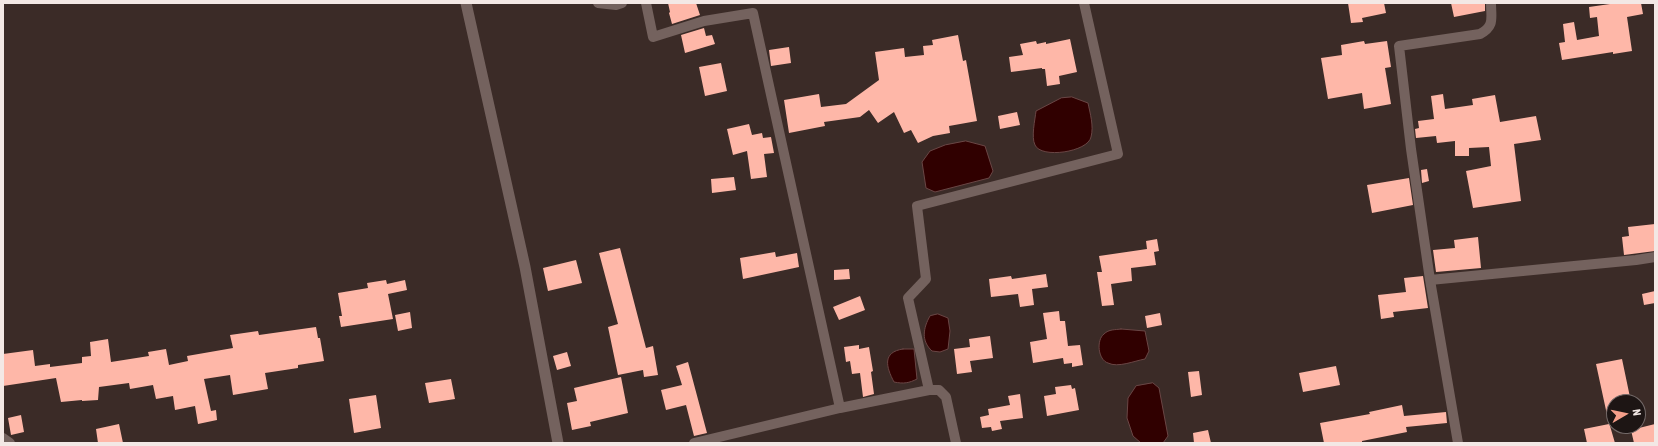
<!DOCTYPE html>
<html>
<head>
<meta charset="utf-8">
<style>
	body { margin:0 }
	#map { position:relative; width:1658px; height:446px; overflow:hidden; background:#3b2b27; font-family:"Asap Condensed",sans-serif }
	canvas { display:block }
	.frame { position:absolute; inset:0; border:4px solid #f3e8e5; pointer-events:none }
	.north { position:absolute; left:1606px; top:394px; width:40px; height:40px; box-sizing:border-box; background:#1d1514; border:1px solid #736968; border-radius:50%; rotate:81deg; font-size:11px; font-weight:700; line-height:16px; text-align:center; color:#f3e8e5 }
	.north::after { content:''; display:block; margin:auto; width:14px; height:18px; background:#f49e8a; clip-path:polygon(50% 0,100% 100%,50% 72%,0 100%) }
</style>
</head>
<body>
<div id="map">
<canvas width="1658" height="446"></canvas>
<div class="frame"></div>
<div class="north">N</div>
</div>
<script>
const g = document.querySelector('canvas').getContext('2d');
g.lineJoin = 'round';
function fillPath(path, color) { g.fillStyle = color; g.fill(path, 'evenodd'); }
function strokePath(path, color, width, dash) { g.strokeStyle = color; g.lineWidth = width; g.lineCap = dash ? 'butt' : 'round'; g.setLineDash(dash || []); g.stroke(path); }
const water = new Path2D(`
	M1072 97 1088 103C1090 113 1094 126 1091 137 1088 152 1041 159 1035 145 1031 137 1035 120 1036 111L1061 98Z
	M966 141 985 146 993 171 989 178 935 192 926 188 922 162 930 151 945 145Z
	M938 314 948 318 950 331 948 349 940 352 932 351C921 341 923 328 930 316Z
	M1121 329 1145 331 1149 351 1145 359C1134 361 1118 368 1108 363 1098 360 1096 340 1104 334 1109 329 1115 330 1121 329Z
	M903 349H914L917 379C909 383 904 384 894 382 886 367 882 352 903 349Z
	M1153 383 1159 388 1168 436 1163 443H1141L1133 436 1127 418 1128 398 1136 386Z`);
const building = new Path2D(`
	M668 3H696L700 15 672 24 669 13 670 12Z
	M1348 3H1384L1386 13 1362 18 1363 22 1351 23Z
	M1451 3H1485V11L1454 17Z
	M1610 3H1641L1643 14 1627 17 1632 51 1613 54V52L1562 60 1559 43 1565 42 1563 24 1574 22 1577 40 1599 36 1597 17 1590 18 1589 7 1610 4Z
	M704 28 706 36 712 35 715 44 685 53 681 35Z
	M958 35 963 61 966 60 977 121 949 126 950 133 933 136 918 143 911 130 904 133 894 112 878 123 869 110 860 117 824 122 825 126 789 133 784 100 819 94 821 107 846 104 879 80 875 52 904 48 905 57 924 55 923 46 933 45 932 40Z
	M1070 39 1077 72 1059 76 1060 84 1047 86 1045 69H1042V68L1011 72 1009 57 1023 55 1020 44 1036 41 1037 44 1046 42V44Z
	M1364 41 1365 44 1387 41 1391 67 1385 68 1391 104 1364 109 1362 93 1328 99 1321 58 1342 55 1341 45Z
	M789 47 791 63 771 66 769 50Z
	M721 63 727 91 705 96 699 67Z
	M1443 94 1445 109 1473 105 1472 99 1495 95 1500 122 1536 116 1541 140 1514 144 1521 201 1473 208 1466 171 1491 166 1489 147 1469 148V156H1455V141L1437 143 1436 136 1416 138 1415 129 1419 128 1418 121 1434 119 1431 96Z
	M1017 112 1020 125 1000 129 998 116Z
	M749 124 752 135 762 133 763 138 771 137 774 153 764 154 767 177 751 179 747 151 733 155 727 129Z
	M1427 169 1429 181 1422 183 1421 170Z
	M734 177 736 190 712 193 711 179Z
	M1409 178 1413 205 1372 213 1367 185Z
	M1655 224V251L1624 255 1622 237 1629 236 1628 227Z
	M1478 237 1481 268 1436 272 1433 250 1455 248 1454 240Z
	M1157 239 1159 251 1154 252 1156 265 1131 268 1132 281 1111 284 1114 305 1102 306 1097 272H1102L1099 256 1147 249 1146 241Z
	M620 248 646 348 653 346 658 375 644 377 643 370 618 375 608 327 618 324 599 253Z
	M775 252 776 257 797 253 799 267 743 279 740 258Z
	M576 260 582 283 548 291 543 268Z
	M849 269 850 279 834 280V270Z
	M1046 274 1048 287 1032 289 1034 305 1020 307 1018 294 991 297 989 279 1011 276 1012 279Z
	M1423 276 1428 308 1393 312 1394 317 1381 319 1378 295 1406 292 1404 278Z
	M386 280 387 284 405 280 407 290 388 294 393 319 341 327 339 316H342L338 293 368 288 367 283Z
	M1655 291V303L1644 305 1642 294Z
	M860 296 865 310 839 320 833 307Z
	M1059 311 1060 321H1065L1068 346 1080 345 1083 365 1072 367V363L1064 364 1063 358 1033 363 1030 342 1047 339 1043 313Z
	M410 312 412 328 398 331 395 315Z
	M1160 313 1162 325 1147 328 1145 316Z
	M316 327 318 338H320L324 361 298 365V368L265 373 268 389 233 395 230 375 204 379 211 411 216 410 217 420 198 424 195 406 175 410 173 396 156 399 153 385 130 389 129 383 99 387 98 400 82 401V400L61 402 56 378 3 386V354L33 350 35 366 50 364V367L82 363V357L91 356 90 342 108 339 111 362 149 356 148 352 166 349 169 365 188 361 187 356 233 348 230 335 258 331 259 335Z
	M990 336 993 358 970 361 972 372 957 374 954 349 970 347 969 339Z
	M859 345V349L869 347 873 371 871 372 874 394 863 397 860 373 852 374 850 361 846 362 844 347Z
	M567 352 571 366 557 370 553 356Z
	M1622 359 1631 402H1614V426H1610L1615 443H1587L1584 429 1609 424 1596 364Z
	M688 362 707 433 694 436 686 405 666 410 661 390 682 385 676 366Z
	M1336 366 1340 385 1303 392 1299 373Z
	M1199 371 1202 395 1191 397 1188 372Z
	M621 377 628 413 590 422 591 426 572 430 567 403 577 401 574 388Z
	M451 379 455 399 429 403 425 383Z
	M1071 385 1072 389 1075 388 1079 410 1047 416 1044 396 1056 394 1055 387Z
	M1020 394 1023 418 1000 421 1002 429 992 431 991 427 982 428 980 417 989 415 988 409 1010 405 1008 396Z
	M376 395 381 428 354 433 349 399Z
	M1402 405 1404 416 1446 412 1447 423 1406 427 1407 432 1362 441V443H1324L1320 423 1370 414 1369 412Z
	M21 415 24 432 11 435 8 418Z
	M119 424 123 443H98L96 429Z
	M1655 424V443H1634L1631 430Z
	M1208 430 1211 443H1194L1193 433Z`);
const minor = new Path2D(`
	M598 3 616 5 622 3
	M646 3 653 37 704 21 753 13 840 408
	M1430 280 1636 260 1655 257
	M929 390 908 298 926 279 917 206 1118 154 1084 3
	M3 438 10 443
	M694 443 840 408 929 390H939L946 397 956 443
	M1458 443 1430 280 1411 149 1399 46 1480 34C1495 26 1491 18 1491 3`);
const tertiary = new Path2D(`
	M466 3 525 267 558 443`);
fillPath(water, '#300000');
strokePath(water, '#6a4645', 1);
fillPath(building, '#feb7a8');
strokePath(minor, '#74625e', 10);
strokePath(tertiary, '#74625e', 11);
</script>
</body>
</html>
